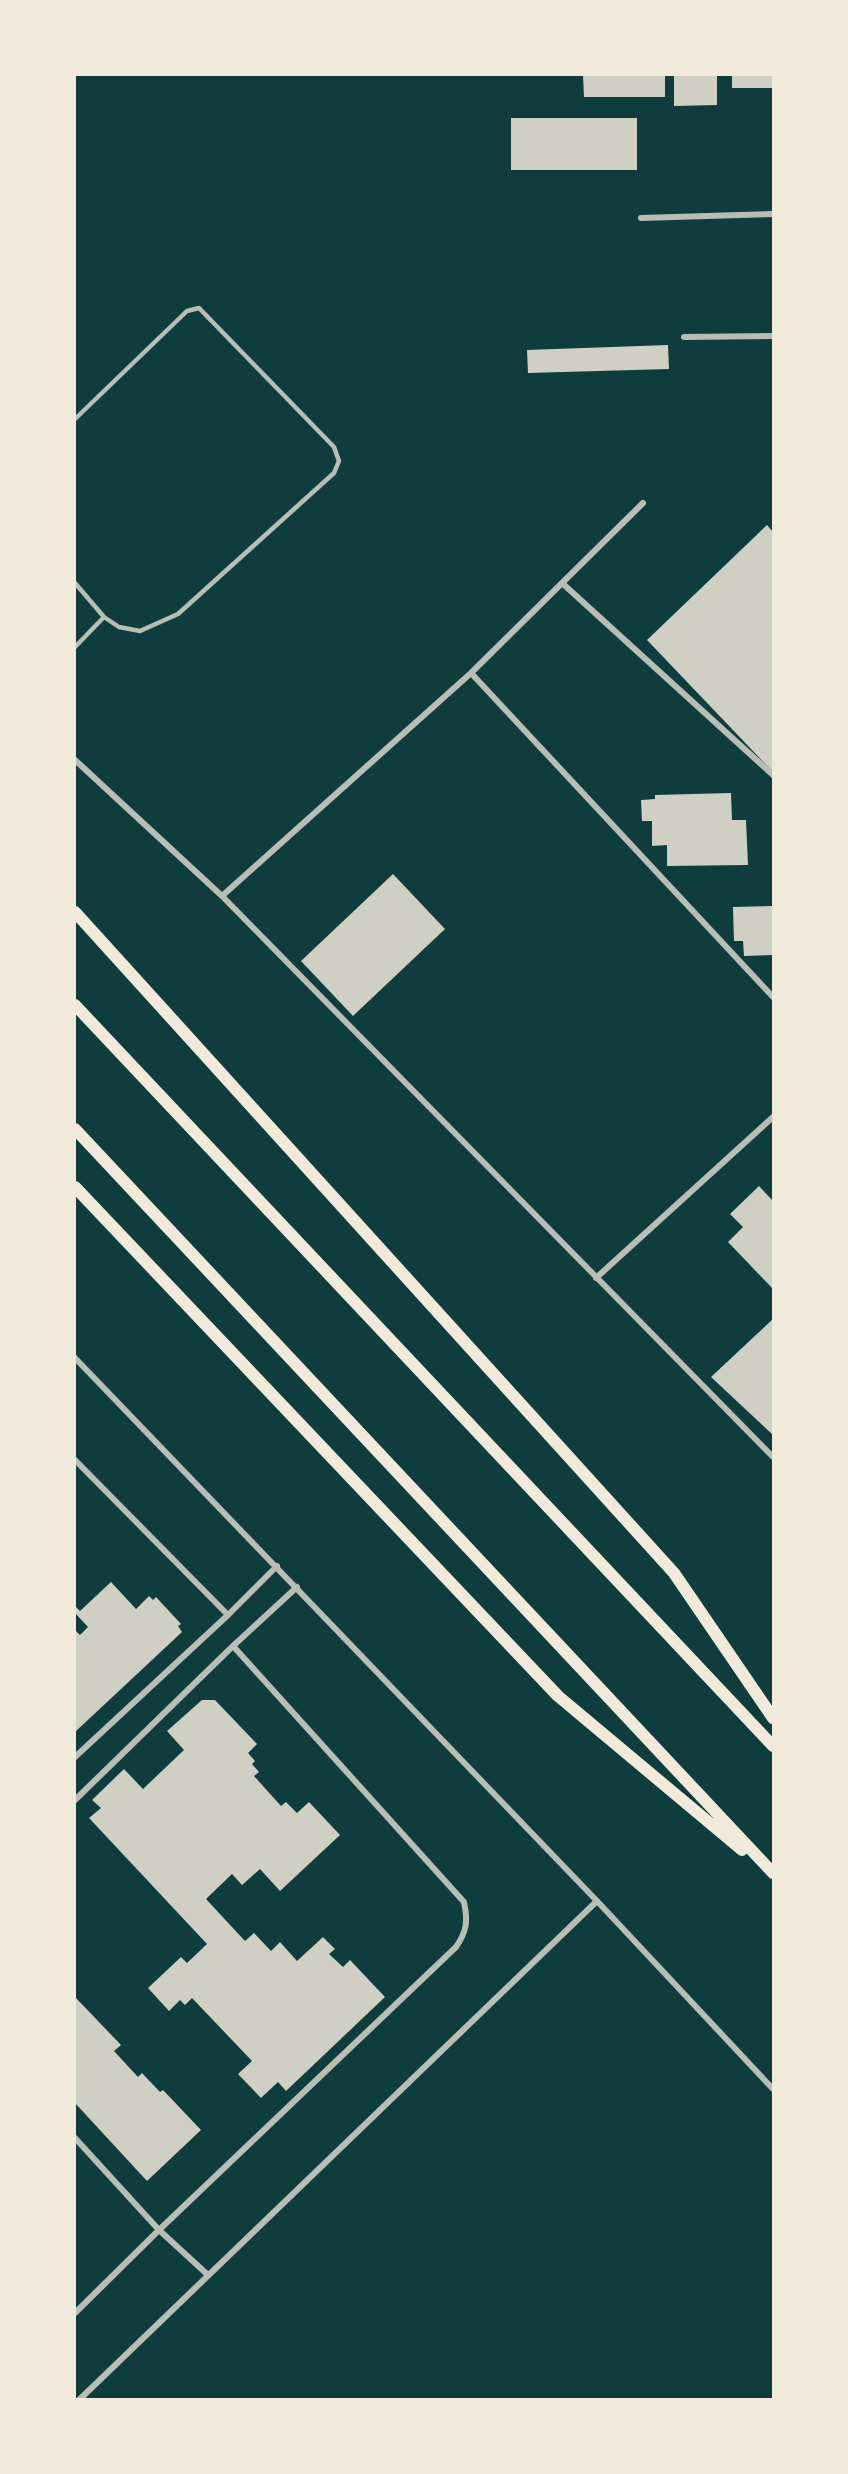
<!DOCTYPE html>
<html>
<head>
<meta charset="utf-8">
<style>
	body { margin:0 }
	#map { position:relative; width:848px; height:2474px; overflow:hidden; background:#0f3d3e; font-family:Bitter,serif }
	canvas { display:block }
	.frame { position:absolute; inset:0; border:76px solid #f1e9da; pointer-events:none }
</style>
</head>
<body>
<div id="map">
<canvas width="848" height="2474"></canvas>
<div class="frame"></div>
</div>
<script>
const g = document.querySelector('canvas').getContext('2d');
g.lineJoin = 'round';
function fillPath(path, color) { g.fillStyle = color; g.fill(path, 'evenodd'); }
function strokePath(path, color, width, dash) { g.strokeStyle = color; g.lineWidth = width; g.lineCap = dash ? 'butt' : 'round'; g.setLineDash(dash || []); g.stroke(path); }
const building = new Path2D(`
	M583 75H665V97H584Z
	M674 75H717V105L674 106Z
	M732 75H773V88H732Z
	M511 118H637V170H511Z
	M668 345 669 369 528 373 527 350Z
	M767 525 773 532V772L647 640Z
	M731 793 732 820H746L748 865 667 866V845L652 846V821H642L641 800 655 799V795Z
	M393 874 445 929 353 1016 301 961Z
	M773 906V955L744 956 743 941H734L733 907Z
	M759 1186 773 1201V1289L728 1242 743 1227 730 1214Z
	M773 1319V1435L711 1377Z
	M111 1582 136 1609 149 1596 153 1600 156 1597 181 1624 178 1626 182 1632 75 1732V1630L80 1635 88 1627 75 1613V1608L76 1607 80 1611Z
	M202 1700H215L257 1744 248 1753 255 1761 252 1764 259 1772 254 1776 281 1806 286 1802 297 1813 309 1802 340 1835 280 1891 260 1869 242 1885 232 1874 206 1899 245 1941 254 1933 271 1951 280 1942 297 1961 323 1937 335 1949 329 1954 343 1967 350 1960 385 1997 286 2091 278 2082 261 2098 238 2074 252 2061 192 1998 185 2005 180 2000 169 2011 148 1988 181 1957 187 1963 207 1944 89 1818 101 1808 92 1800 124 1769 143 1789 184 1750 167 1731Z
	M75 1997 121 2045 114 2051 138 2077 142 2073 160 2092 163 2090 201 2130 147 2181 75 2103Z`);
const service = new Path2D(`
	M75 419 187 311 199 308 334 447 339 461 334 473 178 614 140 631 119 627 104 617 75 583
	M75 647 104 617`);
const minor = new Path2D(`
	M641 218 773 214
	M684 337 773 336
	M562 583 773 775
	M471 673 773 997
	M75 760 222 896 773 1457
	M222 896 471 673 643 503
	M596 1278 773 1117
	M75 1358 597 1901 773 2089
	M75 1460 228 1615
	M75 1757 228 1615 277 1566
	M75 1800 233 1646 297 1587
	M75 2138 159 2230 75 2313
	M208 2275 159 2230 456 1947C467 1931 468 1921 464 1902L233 1646
	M80 2399 597 1901`);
const secondary = new Path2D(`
	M75 912 674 1573 773 1718
	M75 1005 773 1746
	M75 1129 773 1873
	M75 1187 558 1696 742 1850`);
fillPath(building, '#cfcfc3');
strokePath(service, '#b8beb3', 4.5);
strokePath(minor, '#b8beb3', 6);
strokePath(secondary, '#f1e9da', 12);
</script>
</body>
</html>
